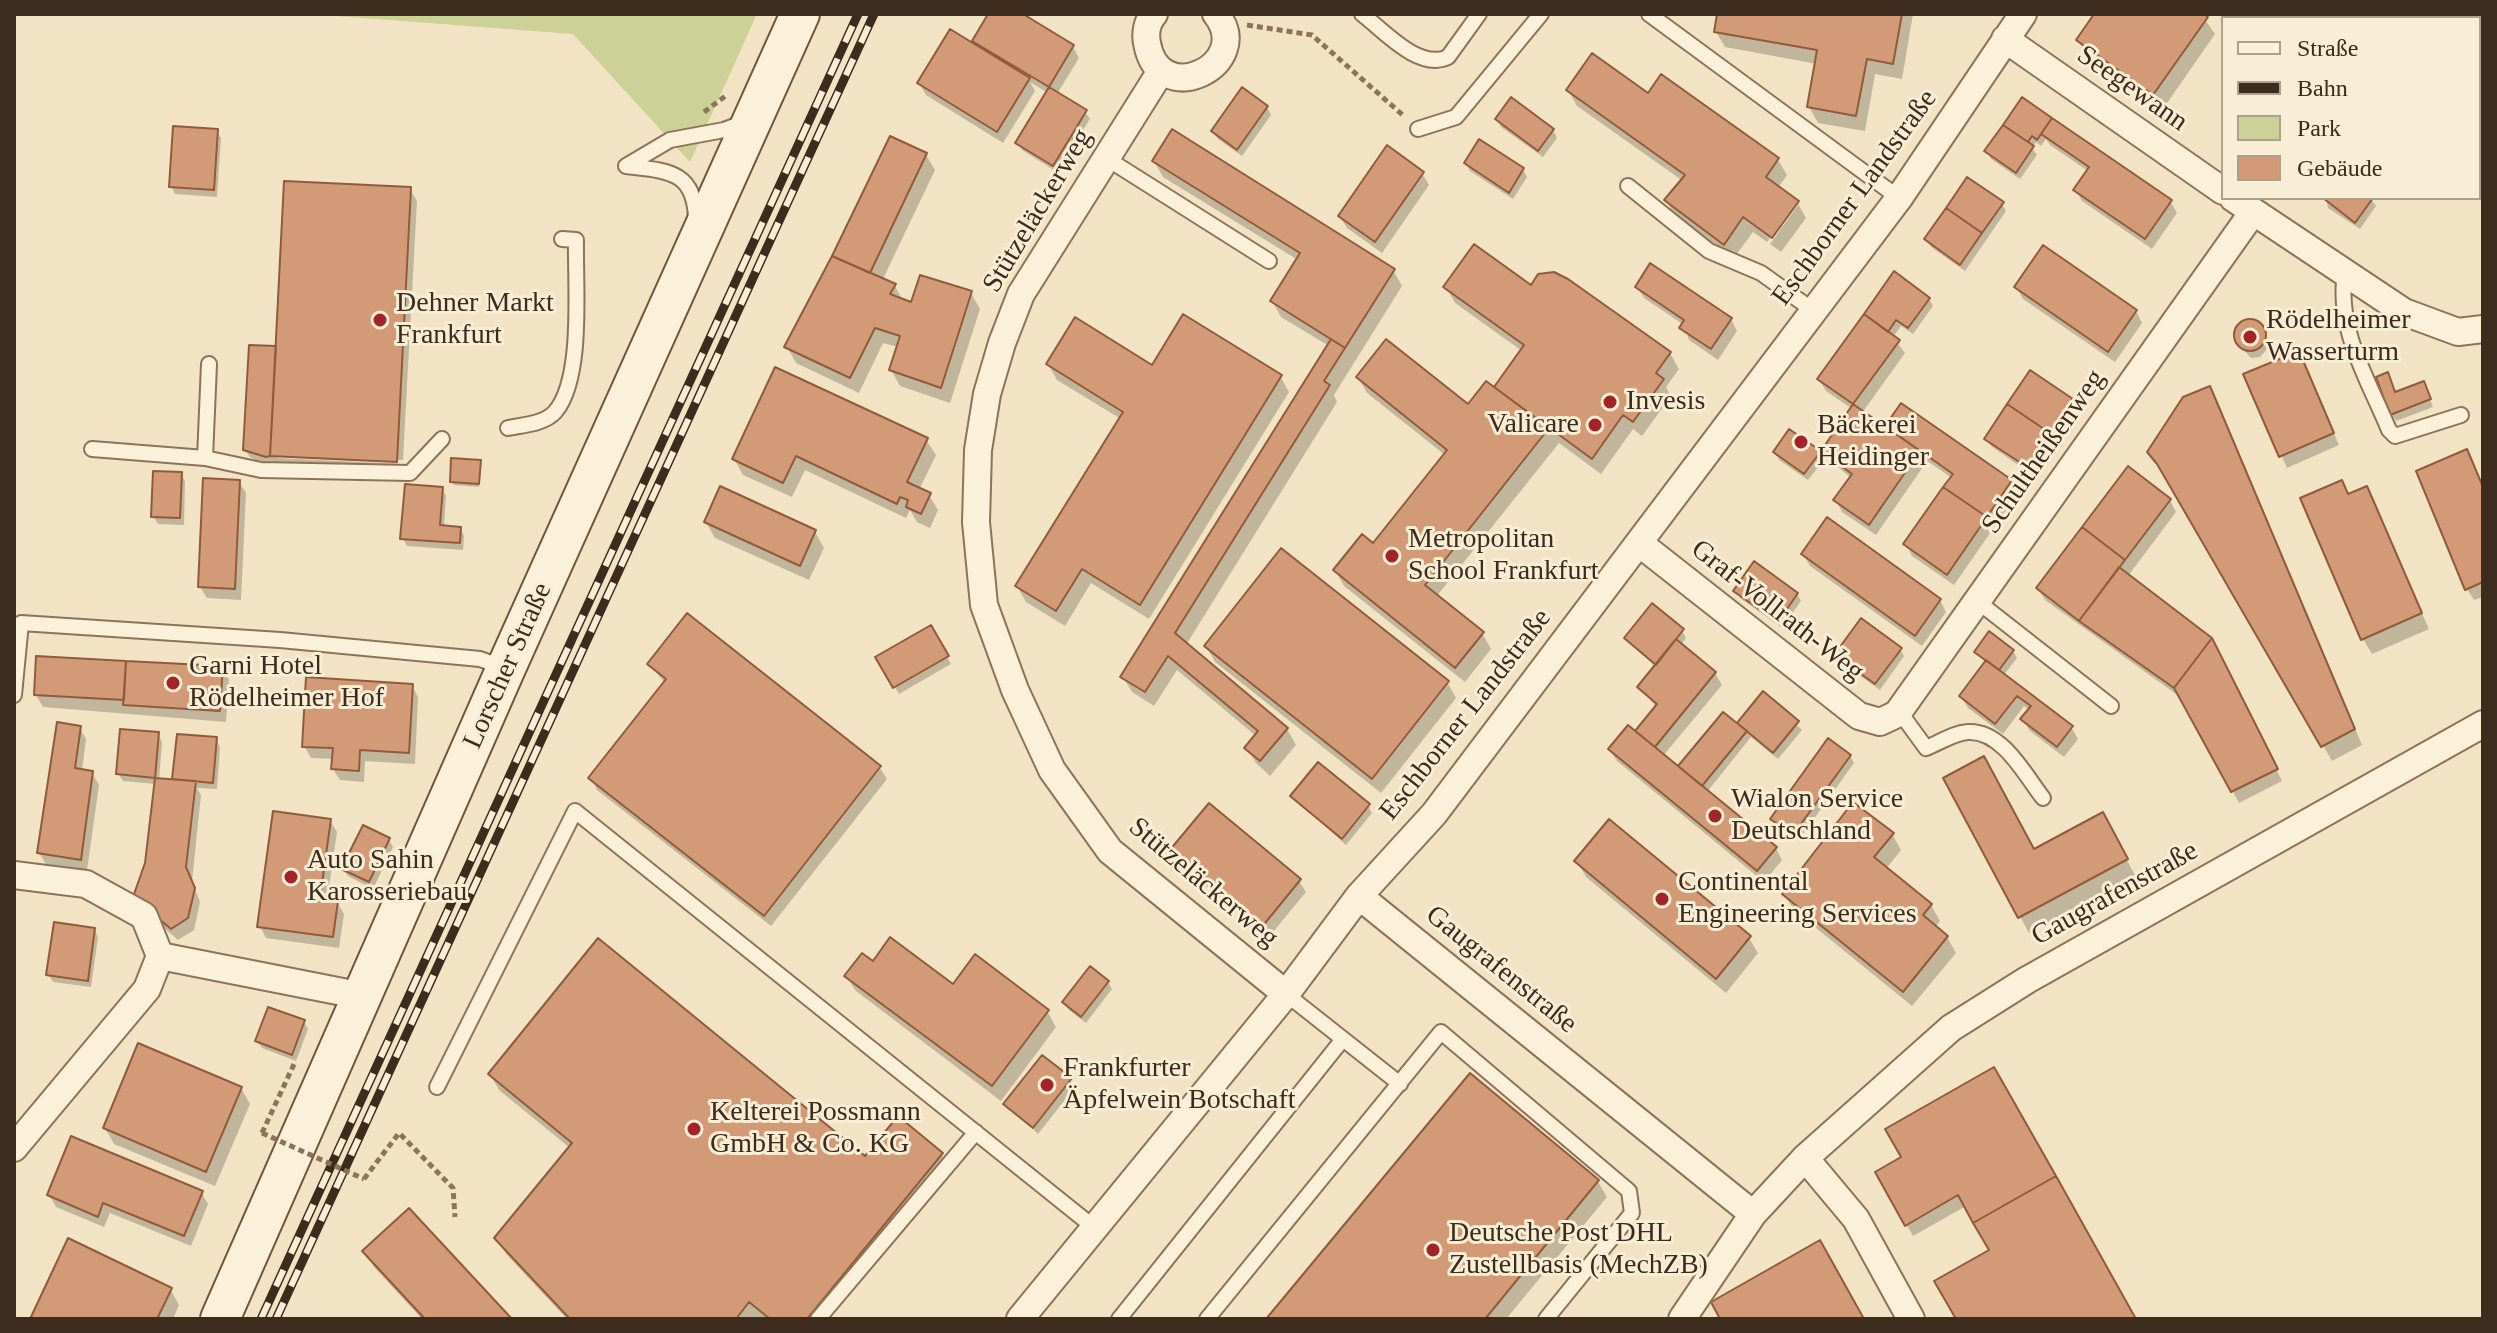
<!DOCTYPE html>
<html>
<head>
<meta charset="utf-8">
<style>
	body { margin:0 }
	#map { position:relative; width:2497px; height:1333px; overflow:hidden; background:#f2e3c4; font-family:"Times New Roman",serif }
	canvas { display:block }
	.frame { position:absolute; inset:0; border:16px solid #3d2c1e; pointer-events:none }
	.legend { position:absolute; left:2221px; top:16px; width:260px; height:184px; box-sizing:border-box; background:#f8edd5; border:2px solid #ada08c; margin:0; padding:10px 14px; list-style:none; font-size:24px; color:#3d2c1e }
	.legend li { display:flex; align-items:center; gap:16px; height:40px }
	.legend b { width:40px; border:2px solid #ada08c }
</style>
</head>
<body>
<div id="map">
<canvas width="2497" height="1333"></canvas>
<div class="frame"></div>
<ul class="legend">
<li><b style="height:10px;background:#fbf0d9"></b>Straße</li>
<li><b style="height:10px;background:#3d2c1e"></b>Bahn</li>
<li><b style="height:22px;background:#ccd197"></b>Park</li>
<li><b style="height:22px;background:#d39a77"></b>Gebäude</li>
</ul>
</div>
<script>
const g = document.querySelector('canvas').getContext('2d');
g.lineJoin = 'round';
function fillPath(path, color) { g.fillStyle = color; g.fill(path, 'evenodd'); }
function strokePath(path, color, width, dash) { g.strokeStyle = color; g.lineWidth = width; g.lineCap = dash ? 'butt' : 'round'; g.setLineDash(dash || []); g.stroke(path); }
function label(font, color, halo, rows, align = 'center') {
  g.font = font + ' "Times New Roman",serif'; g.lineWidth = 6; g.setLineDash([]); g.textBaseline = 'middle'; g.strokeStyle = halo; g.fillStyle = color; for (const [text, x, y, turn = 0] of rows) {
    g.save(); g.translate(x, y); g.rotate((+turn || 0) * Math.PI / 180); g.textAlign = isNaN(turn) ? turn : align; if (halo) g.strokeText(text, 0, 0); g.fillText(text, 0, 0); g.restore();
  }
}
const green = new Path2D(`
	M311 14H757L690 162 573 34Z`);
const shadow = new Path2D(`
	M991 14H1019L1073 47 1079 58 1057 94 1085 112 1090 119 1057 172 1022 150 1018 143 1048 93 1030 82 1035 91 1003 143 926 95 919 83 972 44Z
	M1719 14H1913L1902 79 1875 74 1865 131 1818 123 1809 107 1817 64 1725 47 1716 32Z
	M2096 14H2201L2215 34 2163 109 2087 56 2078 40Z
	M1568 90 1648 96 1778 160 1787 175 1778 188 1797 202 1806 218 1781 252 1770 244 1798 205H1793L1767 242 1753 232 1733 259 1675 216 1666 200 1683 181 1577 106Z
	M2022 100 2170 201 2177 213 2152 249 2082 201 2076 190 2088 171 2050 145 2046 139 2041 146 2036 142 2032 148 2037 155 2020 179 1991 159 1987 151Z
	M1267 107 1271 115 1242 156 1218 139 1213 132Z
	M1497 119 1553 130 1557 138 1543 157 1501 127Z
	M217 131 221 138 217 197 175 194 171 186Z
	M926 155 935 170 882 281 895 286 903 301 913 304 971 293 980 309 950 403 900 386 891 370 898 347 883 343 859 393 796 363 787 347Z
	M1154 161 1393 270 1402 286 1334 395 1337 402 1186 645 1287 729 1296 745 1270 776 1256 763 1247 748 1256 736 1177 670 1154 706 1132 692 1123 677 1329 346 1281 317 1272 301 1298 260 1163 177Z
	M1466 163 1523 170 1527 177 1513 199 1470 171Z
	M1422 173 1429 185 1382 253 1347 228 1340 217Z
	M410 189 417 201 403 460 277 454V458L403 464V473L279 467 277 462H259L250 457 245 450 278 348Z
	M2326 198H2370L2376 206 2360 229 2328 208Z
	M2002 204 2006 211 1965 271 1931 247 1926 239Z
	M1895 274 1929 299 1933 306 1913 334 1901 326 1893 337 1905 353 1862 413 1885 429 1902 406 2011 482 2018 493 1954 585 1912 556 1906 544 1952 478 1927 461 1876 535 1842 512 1836 500 1851 478 1826 457 1808 480 1779 460 1775 452 1790 432 1821 454 1852 409 1826 391 1819 379Z
	M1446 287 1531 288 1670 353 1679 369 1666 387 1671 396 1642 436 1633 429 1601 474 1559 443 1436 597 1482 633 1491 649 1465 682 1344 586 1335 570 1373 546 1445 455 1367 393 1358 377 1468 407 1495 390 1522 351 1455 303Z
	M1637 287 1731 319 1737 331 1718 360 1689 340 1684 325 1644 298Z
	M2016 287 2136 311 2142 323 2115 362 2023 299Z
	M2252 320 2261 325 2269 347 2260 357 2251 358 2238 344 2237 330 2243 322Z
	M1048 364 1280 376 1289 392 1149 619 1091 583 1065 626 1026 602 1017 586 1121 419 1057 380Z
	M2304 365 2339 445 2287 468 2246 375Z
	M2210 388 2362 745 2332 761 2169 480 2149 452Z
	M2427 391 2433 407 2396 421 2392 414 2396 394Z
	M2071 400 2076 408 2031 474 1991 446 1987 439Z
	M926 440 936 455 919 490 929 495 938 510 930 528 917 522 910 510 906 518 805 470 792 497 743 475 734 459Z
	M479 462V487L454 485 452 482Z
	M181 474 185 481 184 525 158 524 153 516Z
	M239 482 246 493 241 600 207 598 200 587Z
	M2483 487V597L2474 600 2467 589Z
	M2366 488 2429 629 2372 654 2363 639 2348 496Z
	M442 489 446 496 444 527 460 528 464 536 463 550 407 546 403 538Z
	M2170 500 2176 512 2128 576 2218 652 2282 781 2239 803 2183 699 2045 600 2038 588Z
	M706 522 815 532 824 548 809 580 715 538Z
	M1803 554 1940 600 1946 612 1922 646 1810 566Z
	M1736 591 1797 594 1801 601 1782 628 1740 598Z
	M687 616 880 768 887 779 771 926 597 790 591 778 665 683 649 664Z
	M930 627 951 664 899 694 878 658Z
	M1682 631 1686 638 1681 645 1715 673 1722 685 1663 756 1678 769 1737 726 1763 694 1802 730 1778 759 1751 737 1707 792 1776 848 1782 860 1764 882 1617 761 1610 750 1635 734 1657 708 1639 687 1656 667 1626 639Z
	M1206 646 1447 682 1456 698 1381 793 1215 662Z
	M1900 649 1904 656 1880 690 1841 662 1837 655Z
	M2013 651 2017 658 2003 676 2071 727 2078 739 2064 757 2030 731 2023 720 2030 711 2024 706 2003 734 1968 708 1961 696 1986 663 1977 652Z
	M222 668 229 680 226 722 43 707 36 695Z
	M412 686 418 697 415 764 365 761 364 782 340 780 333 769 334 759 311 758 304 746Z
	M80 728 86 739 82 771 92 773 99 785 87 870 46 864 39 853Z
	M158 734 162 742 159 780 176 781 174 779 216 739 220 747 217 789 197 788 201 795 192 881 200 902 194 930 178 940 142 909 156 784 123 781 118 773Z
	M1850 756 1854 763 1798 841 1777 826 1772 819Z
	M1946 779 2034 852 2102 815 2135 875 2029 933Z
	M1292 796 1368 806 1372 813 1346 845Z
	M330 820 337 832 327 901 337 902 344 914 339 948 266 938 260 926Z
	M1892 834 1901 850 1886 869 1931 905 1940 921 1935 927 1947 937 1956 953 1912 1006 1794 910 1784 894Z
	M389 840 393 847 373 889 348 876 343 869Z
	M1172 851 1299 881 1306 892 1268 938 1178 863Z
	M1577 861 1749 938 1758 953 1726 993 1586 877Z
	M94 929 98 937 91 987 53 982 48 974Z
	M873 964 1047 1011 1056 1027 1001 1101 856 991 846 976Z
	M1108 982 1112 989 1086 1023 1069 1010 1064 1003Z
	M304 1022 308 1029 296 1061 262 1048 257 1041Z
	M1994 1070 2134 1319H1958L1991 1250 1966 1206 1913 1236 1877 1173 1904 1158Z
	M490 1074 865 1159 941 1154 950 1169 829 1319H567L506 1254 497 1238 570 1148 499 1090Z
	M1470 1076 1598 1182 1607 1197 1506 1319H1269Z
	M1070 1080 1075 1087 1038 1134 1006 1104Z
	M241 1088 250 1104 215 1186 114 1144 105 1128Z
	M201 1192 208 1204 191 1246 110 1213 104 1227 56 1207 49 1195Z
	M365 1252 509 1319H422L374 1267Z
	M170 1289 179 1305 173 1319H32Z`);
const building = new Path2D(`
	M988 14H1023L1074 45 1049 87 972 41Z
	M1717 14H1902L1893 64 1867 59 1856 116 1807 107 1817 50 1714 32Z
	M2094 14H2204L2208 17 2153 95 2076 40Z
	M950 29 1030 78 997 132 917 83Z
	M1592 53 1648 93 1661 74 1779 158 1766 177 1799 201 1772 238 1743 217 1724 245 1664 200 1685 175 1566 90Z
	M1049 87 1087 110 1053 166 1015 143Z
	M1242 87 1268 106 1237 150 1211 131Z
	M1511 97 1554 129 1538 151 1495 119Z
	M2022 97 2052 118 2037 140 2032 136 2028 142 2003 125Z
	M2052 118 2172 200 2145 239 2073 190 2089 167 2041 134Z
	M2003 125 2034 146 2016 173 1984 151Z
	M173 126 218 129 214 190 169 187Z
	M1172 129 1395 269 1345 348 1270 301 1300 253 1152 161Z
	M890 136 927 153 870 273 832 256Z
	M1479 139 1524 168 1509 193 1464 163Z
	M1387 145 1424 172 1375 242 1338 216Z
	M1967 177 2004 202 1982 233 1946 208Z
	M284 181 411 187 397 462 270 456Z
	M2323 198H2373L2355 223Z
	M1946 208 1982 233 1960 265 1924 239Z
	M1474 244 1531 285 1538 274 1554 272 1568 279 1671 352 1656 373 1664 379 1633 422 1623 415 1592 459 1494 387 1524 345 1443 287Z
	M2043 245 2137 310 2108 352 2014 287Z
	M832 256 896 284 890 294 911 302 920 275 972 291 941 388 889 370 900 336 875 328 850 378 784 347Z
	M1650 263 1732 318 1711 349 1679 328 1684 320 1635 287Z
	M1894 271 1930 298 1908 328 1896 320 1888 332 1864 314Z
	M1183 314 1282 375 1140 605 1082 569 1056 611 1015 586 1123 412 1046 364 1075 317 1152 365Z
	M1864 314 1900 340 1853 404 1817 379Z
	M2234 335a16 16 0 1 1 32 0a16 16 0 1 1-32 0Z
	M1331 339 1345 348 1324 381 1330 385 1175 633 1288 728 1260 761 1244 748 1258 731 1168 656 1145 692 1120 677Z
	M1386 339 1468 404 1486 381 1549 428 1425 585 1484 632 1455 668 1333 570 1362 534 1373 543 1447 450 1356 377Z
	M249 345 276 346 270 456 266 457 243 450Z
	M2299 351 2334 433 2279 457 2243 374Z
	M775 367 928 438 907 482 931 493 921 514 906 507 908 500 900 497 897 504 796 456 783 483 732 459Z
	M2030 370 2073 399 2050 433 2007 404Z
	M2388 372 2395 392 2424 381 2431 399 2390 415 2376 377Z
	M2210 386 2355 729 2321 747 2157 464 2147 452 2183 397Z
	M1901 403 2012 480 1987 517 1943 487 1953 474 1885 426Z
	M1853 404 1920 451 1869 525 1833 500 1852 474 1821 451Z
	M2007 404 2050 433 2027 467 1984 439Z
	M1789 429 1821 451 1804 474 1773 452Z
	M2467 449 2483 487V582L2465 590 2416 471Z
	M451 458 481 460 479 484 450 482Z
	M2128 466 2171 499 2125 560 2082 527Z
	M153 471 182 472 180 518 151 517Z
	M203 478 240 480 235 589 198 587Z
	M2342 480 2348 494 2367 486 2422 613 2361 640 2300 498Z
	M405 484 443 487 440 525 461 527 460 543 400 539Z
	M720 486 816 530 800 566 704 522Z
	M1943 487 1987 517 1947 575 1903 544Z
	M1827 517 1941 599 1915 636 1801 554Z
	M2082 527 2125 560 2079 621 2036 588Z
	M1281 548 1449 681 1372 779 1204 646Z
	M1754 561 1798 593 1778 622 1733 591Z
	M2119 567 2212 638 2174 688 2079 621Z
	M1652 603 1684 629 1656 665 1624 638Z
	M687 613 881 766 764 916 588 778 666 679 647 664Z
	M1861 618 1902 648 1875 684 1834 655Z
	M931 625 949 656 893 688 875 657Z
	M1989 631 2014 650 1999 670 1974 652Z
	M2212 638 2278 769 2231 792 2174 688Z
	M1676 639 1716 672 1655 747 1635 731 1657 704 1637 687Z
	M36 656 126 661 124 700 34 695Z
	M1986 660 2073 726 2057 747 2020 719 2031 706 2017 696 1995 724 1959 696Z
	M126 661 223 666 220 711 123 705Z
	M306 677 413 684 409 753 360 750 359 771 331 769 333 748 302 747Z
	M1763 691 1799 721 1773 753 1737 723Z
	M1723 712 1747 731 1702 786 1678 766Z
	M57 722 81 726 75 768 93 771 81 860 37 853Z
	M1628 725 1777 847 1757 871 1608 749Z
	M120 729 159 732 155 778 116 774Z
	M177 734 217 737 213 783 172 779Z
	M1828 738 1851 755 1793 835 1770 819Z
	M1984 756 2034 849 2103 812 2128 859 2018 918 1943 778Z
	M1318 762 1370 804 1342 839 1290 796Z
	M155 778 196 781 186 867 195 888 188 918 171 929 133 897 145 863Z
	M1853 802 1894 833 1874 857 1932 904 1923 915 1948 936 1903 992 1782 894Z
	M1209 803 1301 879 1261 928 1169 851Z
	M273 811 331 819 320 898 338 901 333 937 257 927Z
	M1609 819 1751 936 1716 979 1574 861Z
	M363 825 390 838 369 882 341 869Z
	M54 922 95 928 88 981 46 975Z
	M890 937 953 984 975 954 1049 1010 992 1086 844 976 862 953 873 961Z
	M598 938 865 1156 898 1116 943 1153 807 1319H770L749 1302 736 1319H570L494 1238 572 1143 488 1074Z
	M1090 966 1109 981 1081 1017 1062 1002Z
	M268 1007 305 1020 292 1055 255 1041Z
	M138 1043 242 1087 206 1172 103 1128Z
	M1042 1055 1072 1078 1033 1128 1003 1104Z
	M1994 1067 2056 1176 1973 1223 1958 1195 1905 1226 1875 1172 1901 1157 1885 1129Z
	M1470 1073 1599 1180 1485 1319H1266Z
	M71 1136 203 1191 184 1236 103 1203 98 1217 47 1195Z
	M2056 1176 2136 1319H1956L1934 1281 1989 1250 1973 1223Z
	M409 1208 512 1319H425L362 1251Z
	M68 1238 172 1288 157 1319H30Z
	M1820 1240 1864 1319H1720L1711 1302Z`);
const path = new Path2D(`
	M2394 18 2397 14
	M1247 25 1312 35 1405 117
	M704 112 728 94
	M262 1133 295 1062
	M364 1179 399 1133 453 1188 455 1217`);
const service = new Path2D(`
	M1362 14C1384 31 1419 71 1448 57L1479 14
	M1649 14 1899 198
	M1418 129 1456 117 1541 14
	M1106 158 1269 261
	M626 166 670 140 724 130 745 122
	M626 166C667 171 695 170 696 220
	M1628 186 1709 251 1761 273 1814 311
	M2345 273C2336 329 2368 379 2389 430L2395 436 2461 415
	M209 364 205 458 261 470 410 473 442 439
	M508 428C523 425 544 424 555 412 584 378 575 285 576 240L562 239
	M92 449 205 458
	M1977 601 2111 706
	M14 695 21 623 280 640 480 659 505 668
	M1899 711 1926 748C1939 743 1953 733 1968 732 2002 730 2025 775 2043 798
	M1343 1039 1400 1084
	M437 1087 575 811 1096 1229
	M818 1319 976 1132
	M1119 1319 1343 1039 1286 994
	M1207 1319 1441 1032 1629 1191 1632 1213 1546 1319`);
const minor = new Path2D(`
	M1154 14C1147 22 1145 33 1147 43 1159 112 1256 64 1216 14
	M2005 39 2223 191
	M1161 71 1021 294 1002 343 987 394 978 450 976 522 984 605 1015 690 1052 770 1110 851 1286 994
	M2233 198 2404 312 2458 332 2483 329
	M1639 543 1859 716 1880 722 1897 714 2253 212
	M14 875 86 884 144 916 160 956 363 996
	M1359 896 1753 1214
	M14 1148 147 989 160 956
	M1805 1158 1856 1219 1911 1319
	M1020 1319 1286 994 1359 896 1434 814 1899 198 2023 14
	M1682 1319 1753 1214 1805 1158 1951 1028 2027 980 2483 724`);
const secondary = new Path2D(`
	M220 1319 506 668 800 14`);
const rail = new Path2D(`
	M261 1319 858 14
	M276 1319 874 14`);
const pathBridge = new Path2D(`
	M262 1133 364 1179`);
const markers = [
	[380,320,8,"#a32329"],
	[2250,337,8,"#a32329"],
	[1610,402,8,"#a32329"],
	[1595,425,8,"#a32329"],
	[1801,442,8,"#a32329"],
	[1392,556,8,"#a32329"],
	[173,683,8,"#a32329"],
	[1715,816,8,"#a32329"],
	[291,877,8,"#a32329"],
	[1662,899,8,"#a32329"],
	[1047,1085,8,"#a32329"],
	[694,1129,8,"#a32329"],
	[1433,1250,8,"#a32329"]
];
const streetNames = [
	["Seegewann",2132,89,35],
	["Eschborner Landstraße",1855,198,-54],
	["Stützeläckerweg",1038,211,-59],
	["Schultheißenweg",2044,452,-55],
	["Graf-Vollrath-Weg",1777,611,38],
	["Lorscher Straße",508,666,-66],
	["Eschborner Landstraße",1466,715,-52],
	["Stützeläckerweg",1203,883,40],
	["Gaugrafenstraße",2115,894,-29],
	["Gaugrafenstraße",1501,970,39]
];
const poiNames = [
	["Dehner Markt",396,304],
	["Frankfurt",396,336],
	["Rödelheimer",2266,321],
	["Wasserturm",2266,353],
	["Invesis",1626,402],
	["Valicare",1579,425,"right"],
	["Bäckerei",1817,426],
	["Heidinger",1817,458],
	["Metropolitan",1408,540],
	["School Frankfurt",1408,572],
	["Garni Hotel",189,667],
	["Rödelheimer Hof",189,699],
	["Wialon Service",1731,800],
	["Deutschland",1731,832],
	["Auto Sahin",307,861],
	["Karosseriebau",307,893],
	["Continental",1678,883],
	["Engineering Services",1678,915],
	["Frankfurter",1063,1069],
	["Äpfelwein Botschaft",1063,1101],
	["Kelterei Possmann",710,1113],
	["GmbH & Co. KG",710,1145],
	["Deutsche Post DHL",1449,1234],
	["Zustellbasis (MechZB)",1449,1266]
];
fillPath(green, '#ccd197');
fillPath(shadow, '#0003');
fillPath(building, '#d39a77');
strokePath(building, '#905b3c', 2);
strokePath(service, '#8e7359', 18);
strokePath(minor, '#8e7359', 30);
strokePath(secondary, '#70543c', 42);
strokePath(path, '#8e7359', 5, [6, 4]);
strokePath(service, '#fbf0d9', 14);
strokePath(minor, '#fbf0d9', 26);
strokePath(secondary, '#fbf0d9', 38);
strokePath(rail, '#3d2c1e', 9);
strokePath(rail, '#f8edd5', 6, [18]);
strokePath(pathBridge, '#8e7359', 5, [6, 4]);
for (const [x, y, r, color] of markers) { const dot = new Path2D(); dot.arc(x, y, r, 0, 2 * Math.PI); g.fillStyle = color; g.fill(dot); strokePath(dot, '#f8edd5', 3); }
label('28px', '#3d2c1e', '#f8edd5', streetNames);
label('28px', '#3d2c1e', '#f8edd5', poiNames, 'left');
</script>
</body>
</html>
